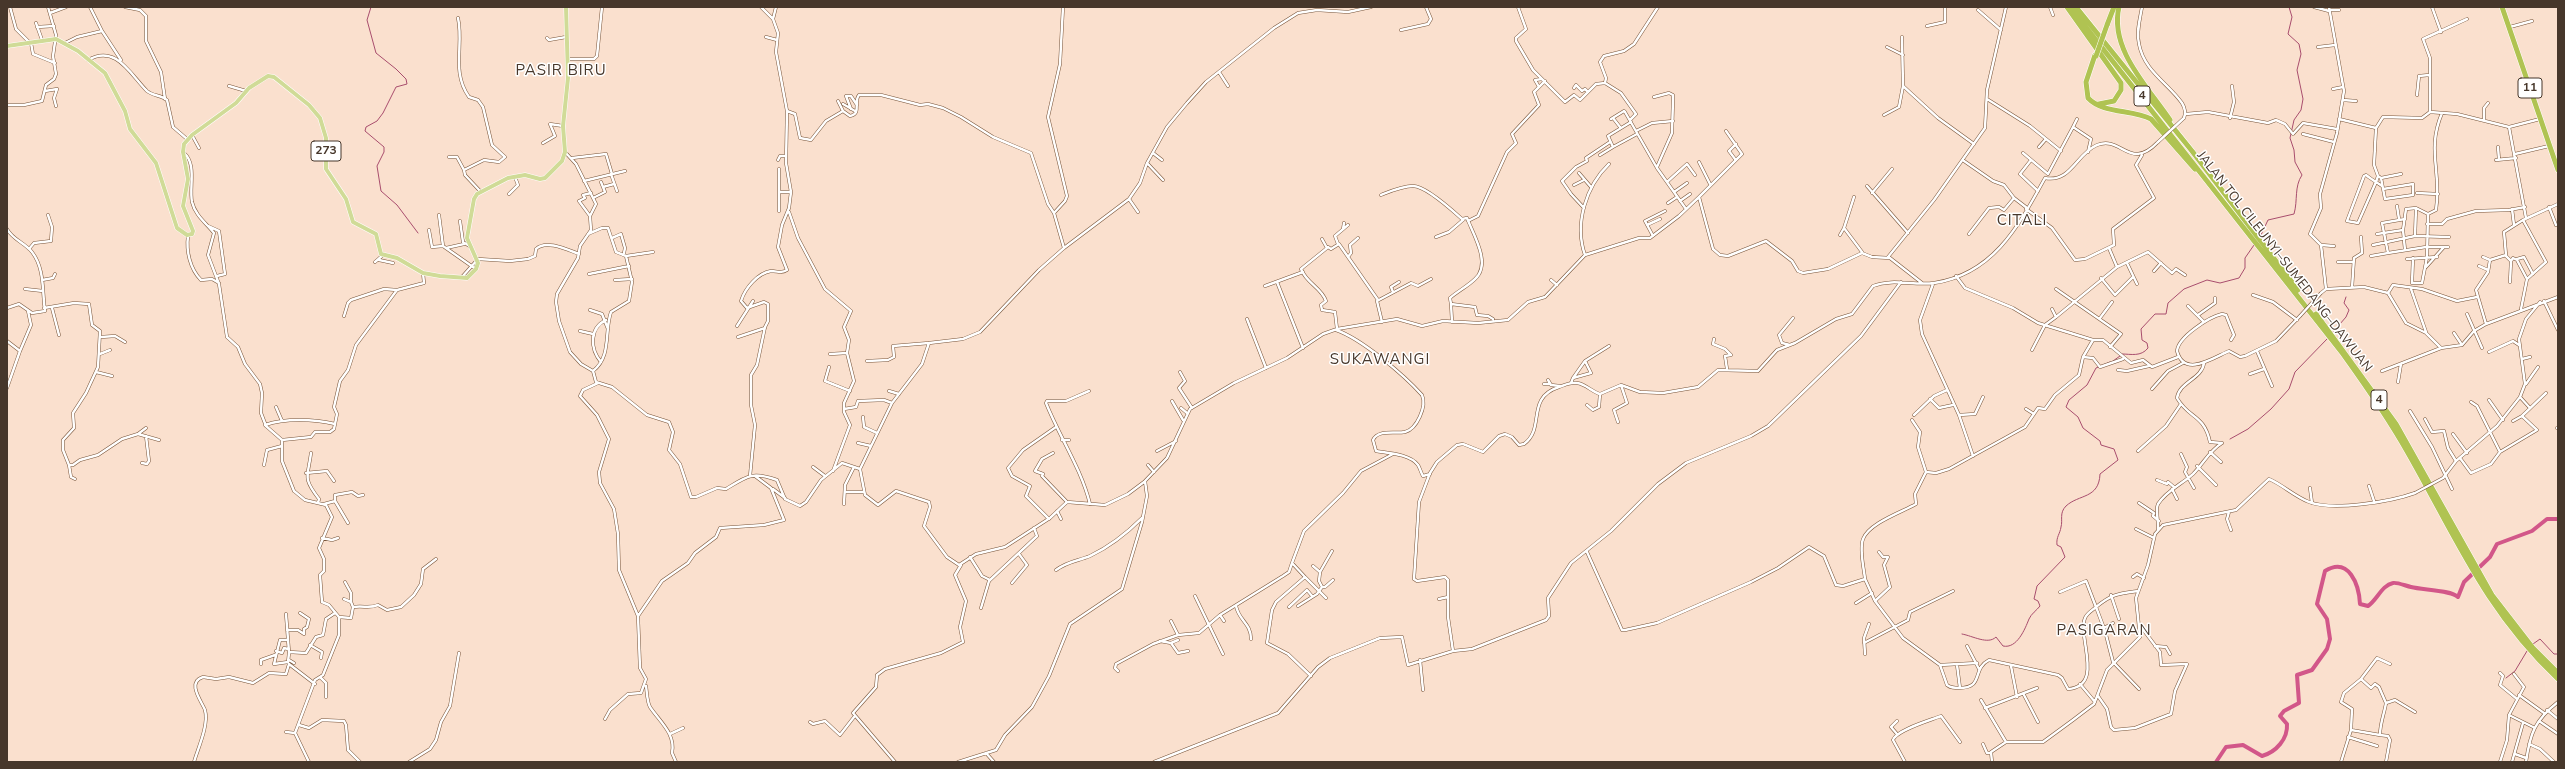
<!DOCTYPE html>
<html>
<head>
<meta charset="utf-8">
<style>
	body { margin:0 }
	#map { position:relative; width:2565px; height:769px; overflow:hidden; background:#fae0ce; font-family:"Nunito Sans",sans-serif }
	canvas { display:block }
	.frame { position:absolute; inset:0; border:8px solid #47372b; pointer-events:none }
</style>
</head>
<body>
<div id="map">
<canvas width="2565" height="769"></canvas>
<div class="frame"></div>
</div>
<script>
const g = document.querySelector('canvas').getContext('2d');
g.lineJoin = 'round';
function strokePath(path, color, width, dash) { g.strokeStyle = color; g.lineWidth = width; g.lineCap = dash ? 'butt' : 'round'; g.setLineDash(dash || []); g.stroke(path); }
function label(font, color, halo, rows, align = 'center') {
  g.font = font + ' "Nunito Sans",sans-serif'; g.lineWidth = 3; g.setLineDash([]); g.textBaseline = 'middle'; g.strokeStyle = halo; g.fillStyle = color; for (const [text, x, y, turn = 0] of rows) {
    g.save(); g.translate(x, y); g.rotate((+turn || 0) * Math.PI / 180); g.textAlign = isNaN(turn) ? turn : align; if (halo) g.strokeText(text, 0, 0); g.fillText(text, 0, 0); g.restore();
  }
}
const stream = new Path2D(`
	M371 7 367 20 376 53 396 69 406 79 407 84 396 87 383 113 377 121 366 127 365 131 384 147V152L377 166 381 191 397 205 418 233
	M2260 237 2268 220 2294 214C2298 200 2294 187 2302 175L2295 162 2294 150 2290 138 2294 120 2301 110 2303 99 2297 70 2301 54 2299 44 2288 34 2292 17 2289 7
	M2333 332 2346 317 2349 310 2344 303 2346 297
	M2122 354C2131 354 2141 357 2148 348L2147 343 2142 340 2141 329 2155 314H2166L2168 303 2184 289 2207 280 2220 283 2239 278 2245 268V258L2254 245
	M2113 361 2120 356
	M2230 439 2248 429 2271 409 2289 389 2295 372 2328 338
	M1962 634C1973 636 1988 645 1996 637L2003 646C2017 649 2025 629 2029 619 2031 614 2037 610 2040 606L2038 601 2034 599 2037 586 2065 557 2061 547 2057 545C2056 537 2060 534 2061 527 2063 520 2059 513 2066 506 2079 494 2099 499 2100 474L2118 460 2114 449 2101 445 2100 441 2083 428 2078 417 2066 407 2069 400 2087 385 2096 368 2110 362
	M2533 644 2540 639 2554 654H2558
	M2506 678 2515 671 2527 651`);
const river = new Path2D(`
	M2216 762 2226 747 2243 745 2262 756C2276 752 2288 739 2287 724L2280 716 2284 711 2299 703 2297 675 2312 670 2327 649 2330 639 2327 619 2317 604 2325 571C2349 556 2359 585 2360 604L2368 606C2377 600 2382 585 2393 583 2397 582 2406 586 2411 587 2423 590 2451 590 2458 597L2464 582 2490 557 2497 544 2532 531 2547 519H2558`);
const street = new Path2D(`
	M10 7 16 29 29 42
	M90 7 102 31 121 60
	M125 7 140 10 146 16V41L161 72 165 99
	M1063 7 1060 64 1048 117 1067 196 1065 201 1054 213 1064 248
	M1518 7 1526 29 1516 38V41L1533 70 1565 102 1574 95 1580 100 1596 84 1605 83
	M2050 7 2053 15
	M2142 7C2140 19 2136 32 2139 44 2144 71 2168 83 2182 103 2185 108 2186 113 2184 118
	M2314 7 2329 11
	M2432 7 2441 32
	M1978 10 2001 30
	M2329 10H2339
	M50 13 66 7
	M458 18C464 45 451 72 469 97L478 100 483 107 492 145 505 157 499 162 484 160 464 170 465 175 480 191
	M773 19 776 7
	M36 23 42 40
	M1927 26 1945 22V7
	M37 27 54 26
	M2510 27 2532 21
	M1401 30 1428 24 1431 19 1426 7
	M766 37 777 40
	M547 38 549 40 566 37
	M31 43 33 54 55 63
	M65 43 77 37 102 31
	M1887 47 1903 55
	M2318 47 2335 45
	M568 59H594L597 56 602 7
	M88 60C116 44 130 74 147 91 153 96 161 95 167 100L173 127 187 139
	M1219 72 1228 86
	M229 86 246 91
	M1903 86 1938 118 1974 144
	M1539 87 1535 80 1542 79
	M1574 88 1576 85 1582 91 1585 89 1588 92
	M2333 89 2343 87
	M45 91 57 89 54 98 56 106
	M2417 95 2419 76 2429 75
	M1654 97 1669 93 1673 95V100L1672 133 1657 167
	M1987 99 2030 126 2061 151
	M2343 100 2356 101
	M838 101 843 111
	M843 104 855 111
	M7 105H24L42 101 46 85 54 79 56 74 53 56 56 35 48 7
	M851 109 846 96H851L857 105
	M787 111 795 114 800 138 811 140 826 121 843 111 850 116C862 114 853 102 859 95H881L920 105 928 104 943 108 961 117 993 137 1031 153 1048 204 1054 213
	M2430 112V58L2423 39 2467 19
	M2186 114 2208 112 2268 123 2276 120 2285 124 2293 134 2303 123 2337 129
	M1884 115 1899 107 1903 86 1902 37
	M1613 118 1620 127
	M2230 118 2234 102 2232 86
	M1611 119 1624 111 1625 112 1657 168 1686 209
	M2339 119 2376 128 2383 117 2422 118 2430 112 2457 114 2509 127 2540 119
	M1630 120 1636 114 1621 93 1605 83 1606 78 1600 62 1604 56 1624 51 1634 44 1658 7
	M2484 121V108L2488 103
	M2073 127 2077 119
	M2509 127 2526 218
	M2376 128 2374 165 2378 176 2381 178 2385 199 2413 195V184L2383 189
	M1636 131 1652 123 1673 121
	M2303 134 2334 142
	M192 135 199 148
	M543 143 555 136 550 124 563 126
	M1613 147 1637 134
	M2039 147 2046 139
	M2498 147 2499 160
	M565 152 576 164 596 204 590 216 591 230 580 246 578 258 557 294 556 302 559 321 570 352 581 364 593 371 596 382 612 387 647 415 669 422 673 432 669 450 680 464 691 497H696L717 488 726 489C747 476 752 471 777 480L785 499 800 506 806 502 821 480 842 463 860 469
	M184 153C197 164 189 187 192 202 195 215 206 223 214 233L208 255 219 284 227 337 238 347 245 364 260 384 262 393 261 413 266 426 282 440V461L294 491 305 500 326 505 332 517 319 548 324 559V571L320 575 322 602 329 605 339 617V635L323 675 315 680 295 733 309 762
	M1153 153 1162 160
	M2023 153 2048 174 2073 127 2091 139 2088 152
	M2515 154 2549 146
	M1600 155 1613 147 1608 136 1631 122
	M449 157H457L464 170
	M572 158 606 154 612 174
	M1735 159 1729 151 1736 144
	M778 160 780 156H786
	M2031 160 2020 174 2038 191
	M2496 160 2516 158
	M1964 161 1993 181 2004 185 2014 198 2027 208
	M1699 162 1710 184
	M1147 163 1163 180
	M1579 173 1591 187
	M611 174 617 191
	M2378 176 2376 182 2358 223 2347 221 2364 176 2366 175C2371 179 2376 182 2382 186
	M2381 178 2401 174
	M584 181 625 171
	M1667 182 1687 164 1695 175
	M1574 185 1584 180
	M1867 186 1908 233
	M603 187 614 184
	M779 192H791
	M1674 192 1687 183
	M1872 193 1892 169
	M2417 193 2438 194
	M509 194 518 185 515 177
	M1381 195C1391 191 1402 186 1413 186 1426 186 1452 210 1462 219L1467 218C1473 234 1492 264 1475 279 1468 286 1458 291 1450 298L1451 304 1475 307 1477 315 1488 316 1493 319
	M1699 197 1742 154 1726 131
	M1854 197 1844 228 1862 252
	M593 198 605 192 601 182
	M1129 199 1138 212
	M1680 201 1690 194
	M1668 203 1677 197
	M2397 206 2399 219
	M2549 207 2556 225
	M1584 208 1571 194 1562 181 1576 167 1587 161 1586 158 1610 142
	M2026 209 2052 228 2075 260 2085 259 2114 245 2113 229 2154 198 2136 165 2142 155
	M2512 209 2514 225
	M779 211V169
	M789 212 798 238 825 289 851 311 844 327 849 340 847 353 854 381 844 403V412L850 425 833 471
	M439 215 443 246
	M590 216 579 201 585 198 583 195 591 193
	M2405 219 2382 223 2388 253 2426 247H2448
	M460 221 463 242 471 247
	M1468 221 1478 216 1507 152 1516 143 1512 134 1539 105 1534 92 1545 81
	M2427 224H2442L2447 219 2476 211 2509 210 2525 207
	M1647 225 1660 219
	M208 226 219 231 225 274 217 276
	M7 229C13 240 24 242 32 252 45 269 42 291 45 311L32 313 19 304 7 308
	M1343 229 1344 223
	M429 230 432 247 443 246 473 267
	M588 234 602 228H608L616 252 626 256 632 282 629 301 611 312C604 332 612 356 593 371
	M1969 234 1989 208 1999 207 2004 210 2014 198
	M2377 234 2403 230
	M1840 235 1844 228
	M188 236C186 251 190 269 201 280L212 279 219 283
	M1653 236 1645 221 1665 211
	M2415 236 2416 208
	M1436 237 1449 232 1463 220
	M612 238 621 234 625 248 624 253
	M1322 239 1327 248 1301 269C1307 284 1321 287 1326 301L1321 305 1322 310 1335 312 1337 329
	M1338 244 1335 236 1348 225
	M2321 245 2334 246
	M2373 245 2415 236 2449 237
	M1328 247 1331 249 1339 244 1378 300
	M446 248 464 244
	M2109 248 2117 267 2148 252 2172 273 2176 269 2185 275
	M29 249 34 243 51 241 52 227 48 215
	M2405 250 2403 230 2406 209 2416 208 2428 214
	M1585 255C1574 224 1586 186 1609 164
	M626 256 653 252
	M2371 256 2388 253
	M2506 256 2511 261 2513 258 2517 260 2527 279
	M1348 257 1351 253 1350 245 1358 238
	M1888 257 1934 200 1985 128 1987 90 2006 7
	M2483 257 2490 260
	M2413 258 2412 283H2422L2427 257 2428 214 2436 210C2442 171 2426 151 2442 113
	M2407 259 2437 257
	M2517 259 2524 257 2533 274
	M379 260 393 263
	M375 262 383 255
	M2338 262H2353
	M2127 263 2137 284
	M2479 266 2488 270
	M2426 267 2444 247
	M2154 271 2161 263
	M589 274 629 266
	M1956 276 1965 288 2013 308 2038 323 2093 340H2103L2131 363 2143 360 2152 367 2178 357
	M462 277 478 259 510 261 528 259 535 256 536 249C546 239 568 250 579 254
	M2101 278 2115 295 2133 277
	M42 280 53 278 55 274
	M615 280 632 279
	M1551 280 1557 285
	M1277 282 1303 348
	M2510 282 2511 261
	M1933 284 1920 320 1922 334 1959 415 1973 456
	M1265 286 1303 272
	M2352 288 2354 258 2362 253 2361 237
	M25 289 43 291
	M2056 289 2121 334 2110 347
	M2326 289 2321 245 2310 234 2321 208 2320 194 2337 133 2344 91 2329 7
	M2411 289 2426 332
	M1393 292 1391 287 1399 282
	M2321 293 2326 289 2364 287 2388 293 2406 323 2426 333 2441 348
	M2388 293 2393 285 2422 289 2457 301 2477 297
	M2253 295 2273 302 2297 320
	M2544 301 2558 330
	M1451 304 1452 322
	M2188 306 2204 322
	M44 308 74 303 89 304 92 325 100 331 98 367 86 393 73 413 74 428 63 440V450L69 465H73L80 460 98 455 122 439 138 434 159 440
	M52 308 59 335
	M2521 309 2527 279 2546 262 2523 220
	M590 310 602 314 608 329
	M2467 314 2482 348
	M2198 315 2215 303V298
	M344 316 348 303 351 300 384 289 397 290
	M2056 317 2117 267
	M2100 318 2112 302
	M1247 319 1266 368
	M1382 322 1377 301 1411 283 1418 286 1431 279
	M2486 324 2476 290 2488 272 2490 260 2506 255 2504 232 2523 220 2558 204
	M737 326 753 301
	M1336 330C1362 339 1404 375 1422 395 1427 406 1417 429 1405 432 1395 434 1378 429 1373 440L1376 451C1388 453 1410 454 1418 465 1420 468 1421 473 1423 476L1430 474
	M580 331 593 334
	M2454 333 2462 345
	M101 337 115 336 125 342
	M738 337 765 328
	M1714 339 1713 344 1725 349 1731 355 1725 356 1727 369
	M2231 340 2234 335 2226 315 2222 314C2209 317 2178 337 2177 351 2184 378 2213 358 2229 351L2240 357 2245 356 2276 341 2300 316
	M7 341 20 351 31 325 28 311
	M1790 345 1782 343 1779 335 1793 318
	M2032 350 2045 325 2056 317 2052 309
	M2257 351 2272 386
	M2489 352 2513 341 2519 345
	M100 354 110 350
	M830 354 847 353
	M2083 357 2093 358 2100 367 2123 359
	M2522 359 2530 357
	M867 361 888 360 894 357 893 346 929 343
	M601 362C590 349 589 328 606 320
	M2204 363C2202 379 2179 382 2177 398 2189 419 2204 414 2210 442L2222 443
	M829 367 825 381 850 391
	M2118 370 2127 371 2149 366
	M2382 371 2441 348 2462 345 2474 331 2486 324 2558 297
	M96 372 112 376
	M1180 372 1185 381 1179 388 1192 408
	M2250 374 2264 369
	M1573 378 1585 361
	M1548 380 1551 385 1560 386
	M2398 382 2401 364
	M598 383 583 390 580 396 597 415 609 439 599 472 600 483 614 509 618 534 619 570 638 616
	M1571 383 1573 378 1591 373 1585 361 1609 346
	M1544 384H1550
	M2526 384 2538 367
	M7 388 20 351
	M2152 389 2168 371 2183 363
	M889 391 899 394
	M1089 391 1066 401H1047L1046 403C1060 438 1081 468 1090 504
	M2520 397 2530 408
	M1930 399 1939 408 1953 405
	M2489 400 2503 420
	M1172 401 1183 420
	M1587 405 1593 410 1599 407 1600 394
	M276 407 282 421
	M1181 408 1187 413
	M844 409 856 407 858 401 884 400 892 403
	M2026 409 2034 414
	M2410 411 2432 447 2452 489
	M1914 415 1934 396 1947 390
	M1959 415 1975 414 1983 397
	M863 417 864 427 877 433
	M2425 419 2432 432 2444 431 2448 448 2456 461
	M1912 420 1920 432 1918 447 1926 472
	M2513 421 2522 416
	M1618 422 1614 410 1627 403 1621 385
	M265 425C285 418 314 419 335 424
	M2557 428H2558
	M138 434 146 428
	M2453 434 2467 453
	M282 440 311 437 315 432H330L334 429 337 414 334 407 340 381 348 370 356 345 397 290 424 283 423 273
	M1062 440H1069
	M858 443 871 446
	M1157 451 1176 441
	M2138 451 2166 426 2181 404
	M2210 452 2221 462
	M2500 452 2537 430 2522 416 2546 393
	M311 453C308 477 302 477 319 499L318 503
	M1053 453 1042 459 1035 471 1043 474 1042 476 1067 502
	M2181 454 2187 467 2185 472 2194 488
	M2460 458 2471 473 2491 464 2500 452 2477 406 2471 402
	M142 463 147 464 149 461 146 436
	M69 465 71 477 75 479
	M264 465 267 450 282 446
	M1148 465 1154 472
	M2197 466 2216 485
	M813 467 825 476
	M306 473 327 471 334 481
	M750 476 755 425 751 405V375L757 365 765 327 768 321V304L764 302 747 308 741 301C745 288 758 273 771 271 778 271 781 274 787 270L778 247 782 225 789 208 791 192 786 163 787 111 776 52 778 33 773 19 761 7
	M2443 478 2456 461 2497 426 2520 397 2525 384 2519 339 2526 319 2540 302
	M2157 480 2167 484 2168 482 2174 487
	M1144 482 1128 494 1105 505 1067 502 1050 518 1005 547 976 554 959 565 947 557 924 526 930 507 929 502 896 491 878 505 865 495 860 469 892 403 922 364 929 343 963 339 980 332 1039 270 1064 248 1129 199 1140 183 1147 163 1167 127 1187 103 1206 82 1274 28 1298 13 1317 10 1348 12 1371 7
	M2369 486 2374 501
	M2310 488 2312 503
	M773 489 785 498
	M2172 489 2177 499
	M845 492H864
	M335 501 348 523
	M2139 503 2154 513 2153 516 2159 521
	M324 504 335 501V495L352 492 358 496 363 495
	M844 504 845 485 854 467
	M1057 511 1061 519
	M2229 512 2227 519 2231 530
	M1049 519 1026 496 1030 486 1012 476 1008 468 1023 450 1056 427
	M2136 529 2154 538
	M2158 529C2159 522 2155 510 2158 504 2166 491 2182 484 2193 474 2203 464 2209 451 2222 443
	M322 538 332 540 338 538
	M1587 552 1622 630H1625L1657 623 1751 582 1778 568 1809 547 1824 556 1836 585 1843 586 1865 579 1875 601 1903 638 1940 665 1947 685C1951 688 1954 688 1959 688 1985 688 1971 669 1989 660L2058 675 2062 678 2068 689C2105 686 2077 637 2085 618 2087 613 2093 610 2096 607 2112 594 2117 594 2138 591
	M970 557 982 576 990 580
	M1056 570C1068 561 1078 561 1090 556 1109 547 1128 532 1142 518
	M1320 572 1332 551
	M1305 577 1326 598
	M2133 577 2137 574 2144 578
	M1865 579C1864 568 1859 550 1863 539 1869 523 1902 512 1916 504L1915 494 1926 472 1936 473 1949 469 2025 427 2038 408 2045 409 2055 395 2079 375 2083 357 2093 340
	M345 582 351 593V602
	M1012 583 1027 565 1019 554
	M1322 587H1325L1333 580
	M2060 592 2086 581 2096 607
	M2111 595 2119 619
	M1195 596 1223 654
	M344 599 351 602 353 607
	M1439 599 1448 597
	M1875 601 1890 587 1884 565 1888 557H1883L1879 552
	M1856 603 1872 593
	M1236 606C1239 621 1251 623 1251 639
	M1298 606 1317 594 1322 587 1319 581 1320 572 1313 566
	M1289 607 1307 590 1312 596
	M2096 607 2105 631 2113 662 2139 689
	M981 608 989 581 1037 536 1034 528
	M286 614 289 652 306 653 316 637 323 635 326 619 335 613
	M1220 615 1224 621
	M339 617 351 618 353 607C364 605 368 609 378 605L387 610 401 607 414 595 421 584 423 569 436 559
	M1171 621 1178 635
	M2104 628 2113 623
	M287 630H298L304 634V629L307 627 309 619 300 613
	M287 640H280L274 664 288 662 289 653
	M1160 641 1171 643 1178 640
	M1171 643 1178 653 1188 651
	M1864 643 1908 620 1910 612 1953 591
	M310 645 322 652 321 658
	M1967 646 1979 669
	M2155 646 2166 647 2170 654
	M276 651 282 653 284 648 288 649
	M1453 651 1472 649 1546 620 1549 616 1548 598 1571 563 1611 531 1658 484 1686 463 1751 436 1768 426 1861 336 1901 282
	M1865 654 1864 638 1869 624
	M289 660 294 663
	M1420 660 1423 690
	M261 664V660L275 655
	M289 664 315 684
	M1940 665 1977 663
	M1957 665 1960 688
	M2011 666 2017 697
	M1118 671 1115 668 1116 664 1153 644 1178 635 1199 633 1220 615 1283 576 1289 572 1292 563
	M2500 673 2503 676 2500 685 2517 699
	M1311 676 1288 654 1267 643 1272 610 1276 602 1305 577 1292 563 1304 531 1343 493 1361 471 1393 454
	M320 677 326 683V697
	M2361 679 2344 693 2341 702 2352 709 2351 730 2380 735
	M2080 684 2095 702
	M646 686C647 692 647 702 650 707 660 722 676 734 672 753L676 762
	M2024 695 2038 722
	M2519 695 2544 713
	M2098 696 2107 709 2111 727 2114 730 2135 728 2171 714 2175 691 2187 664 2161 665 2160 652 2139 624
	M1981 700 2006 742
	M2386 703 2379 687 2375 684 2371 688 2361 679 2377 658 2390 664
	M1985 708 2037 688
	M2547 710 2558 719
	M2509 715 2535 728
	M605 719 610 710 628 694 641 693 646 679 640 668 638 616 662 581 688 563 695 553 716 537 720 528 764 525 784 520 771 488 755 476
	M1897 721 1891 727 1897 734
	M2539 721 2558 734
	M810 722 813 724 825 721 840 735 854 717
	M299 725 309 728 322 720 344 721 346 725 348 750 360 762
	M286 732 295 733
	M670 734 683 728
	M2348 737 2377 746
	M1983 744 1987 753H1990
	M2529 744 2540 749 2554 762
	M986 753 994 762
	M2515 754 2526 758
	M194 762C198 748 209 725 205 710 202 702 186 682 203 677L216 679 229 677 253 683 269 673 286 674 289 664
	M409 762 430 749 436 740 441 722 450 706 459 653
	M895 762 853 713 876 687 877 675 885 669 941 653 963 642 960 627 966 601 955 575 961 565
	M958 762 996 750 1005 735 1032 707 1049 676 1070 624 1122 589 1142 522 1147 496 1145 481 1167 458 1190 409 1234 383 1287 358 1323 334 1337 329 1397 319 1422 326 1443 321 1478 323 1508 320 1528 302 1545 297 1585 255 1639 238H1650L1679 216 1699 197 1713 249 1720 255 1728 256 1766 241 1792 261 1798 271 1803 273 1828 269 1862 253 1872 257 1890 258 1922 283
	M1154 762 1278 713 1318 667 1330 658 1380 638 1402 637 1408 665 1453 651 1448 617V580L1445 577 1417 581 1414 579 1419 502 1430 473 1437 462 1457 445 1463 444 1483 452 1499 436 1505 434 1512 437 1519 445 1524 444C1546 428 1525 398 1559 387 1565 385 1571 382 1577 383 1586 384 1592 392 1600 394L1621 385 1640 392 1663 393 1698 387 1718 370 1758 371 1777 350 1795 343 1836 319 1852 314 1873 286C1893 278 1914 286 1934 283 1994 274 2019 225 2045 178 2071 183 2076 154 2097 145 2122 135 2129 172 2158 142
	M1905 762 1893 740C1896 730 1931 720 1941 716L1960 742
	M1992 762 1991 752 2006 742H2043L2073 720 2094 704 2107 670 2140 637 2136 598 2148 565 2155 534 2163 525 2236 510 2269 479C2283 485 2294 496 2309 502 2333 511 2390 502 2415 493
	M2341 762 2351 730
	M2386 762 2390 740 2388 736 2380 735C2380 723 2384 715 2386 703L2395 700 2415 712
	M2500 762 2507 740 2509 715 2524 687 2514 674
	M2512 762 2523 723
	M2526 762C2530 733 2535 720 2558 702`);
const primary = new Path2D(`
	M7 46 56 39 78 51 105 73 125 111 130 129 156 163 177 228 187 235 192 234 193 231 183 206 188 179 183 152 184 144 192 135 236 103 249 88 268 76 274 77 309 105 320 118 326 138V169L346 199 353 222 376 234 381 254 397 258 423 273 440 276 467 278 476 269 478 263 467 238 474 199 477 194 508 178 525 175 540 179 545 178 562 161 565 152 563 126 568 78 566 7`);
const highway = new Path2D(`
	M2067 7 2121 83V90L2114 101 2099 104
	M2070 7 2343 354C2366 386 2389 419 2408 453 2456 537 2485 610 2558 679
	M2076 7 2192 151 2298 290
	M2119 7C2109 49 2148 87 2170 120
	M2502 7 2558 170
	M2107 25 2114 7
	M2095 55 2086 82 2088 98C2103 114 2132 109 2151 119L2195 169
	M2316 314 2396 424 2492 595 2533 648 2558 673`);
const streetBridge = new Path2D(`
	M2158 142 2184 118
	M2300 316 2321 293
	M2415 493 2443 478`);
const highwayBridge = new Path2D(`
	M2096 56 2107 25`);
const shields = [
	[2530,88,24],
	[2142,96,16],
	[326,151,30],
	[2379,400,16]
];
const shieldNames = [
	["11",2530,88],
	["4",2142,96],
	["273",326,151],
	["4",2379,400]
];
const streetNames = [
	["JALAN TOL CILEUNYI–SUMEDANG–DAWUAN",2284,262,52]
];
const quarterNames = [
	["PASIR BIRU",561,71],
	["CITALI",2022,221],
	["SUKAWANGI",1380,360],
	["PASIGARAN",2104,631]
];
strokePath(stream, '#a84d6d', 1);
strokePath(river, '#d25789', 4);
strokePath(street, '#775338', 3.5);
strokePath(primary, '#fff', 5);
strokePath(highway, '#fff', 6);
strokePath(street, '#fff', 2.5);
strokePath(primary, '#d0db97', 4);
strokePath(highway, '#b0c352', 5);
strokePath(streetBridge, '#775338', 3.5, []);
strokePath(highwayBridge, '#fff', 6, []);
strokePath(streetBridge, '#fff', 2.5);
strokePath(highwayBridge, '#b0c352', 5);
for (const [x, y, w] of shields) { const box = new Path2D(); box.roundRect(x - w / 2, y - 10, w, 20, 3); g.fillStyle = '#fff'; g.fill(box); strokePath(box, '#47372b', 1); }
label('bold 12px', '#47372b', null, shieldNames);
label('13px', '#47372b', '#fff', streetNames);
g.letterSpacing = '1px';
label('15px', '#47372b', '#fff', quarterNames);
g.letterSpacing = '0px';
</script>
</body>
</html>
